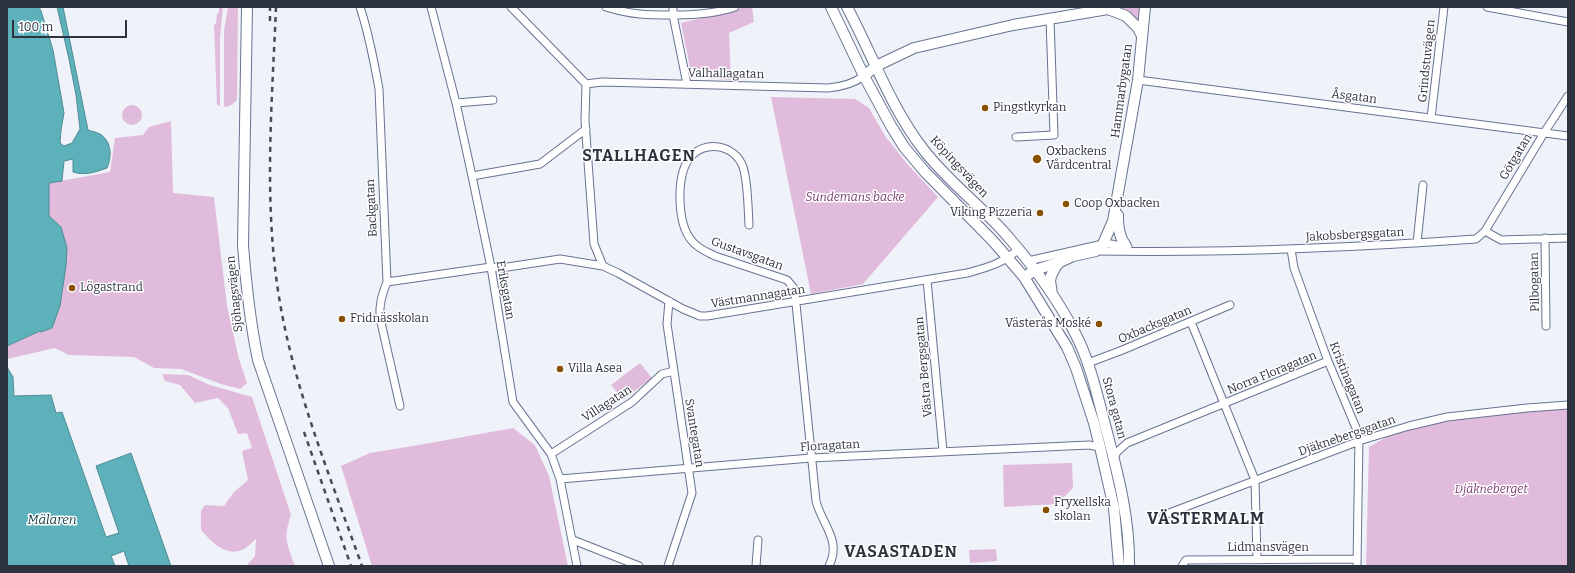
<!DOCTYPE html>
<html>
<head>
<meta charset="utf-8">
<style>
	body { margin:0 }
	#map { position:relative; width:1575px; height:573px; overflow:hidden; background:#eff2f9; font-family:Bitter,serif }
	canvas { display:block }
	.frame { position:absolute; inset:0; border:8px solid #2d323f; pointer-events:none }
	.scale { position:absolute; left:12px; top:20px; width:115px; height:18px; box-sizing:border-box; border:2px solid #2d323f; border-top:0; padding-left:5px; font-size:12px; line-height:14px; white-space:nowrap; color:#2d323f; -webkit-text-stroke:3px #fff; paint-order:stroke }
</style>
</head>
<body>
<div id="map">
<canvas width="1575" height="573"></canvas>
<div class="frame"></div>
<div class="scale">100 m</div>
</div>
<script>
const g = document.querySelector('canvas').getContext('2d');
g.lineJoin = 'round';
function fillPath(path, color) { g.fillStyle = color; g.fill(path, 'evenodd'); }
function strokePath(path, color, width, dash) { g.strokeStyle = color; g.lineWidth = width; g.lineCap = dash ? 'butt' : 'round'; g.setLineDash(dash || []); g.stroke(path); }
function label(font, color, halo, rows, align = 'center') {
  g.font = font + ' Bitter,serif'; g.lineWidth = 3; g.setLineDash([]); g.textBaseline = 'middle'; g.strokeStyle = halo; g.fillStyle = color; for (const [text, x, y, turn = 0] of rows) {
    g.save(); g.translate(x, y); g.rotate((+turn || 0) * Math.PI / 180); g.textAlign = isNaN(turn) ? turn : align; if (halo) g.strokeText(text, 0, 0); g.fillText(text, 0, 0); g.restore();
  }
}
const green = new Path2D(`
	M219 7H223L220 38V106L217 105 214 25 216 24 217 14 219 13Z
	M228 7H238L237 100 230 106 224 107V31Z
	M746 7H752L754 22 729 33 731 80 692 77 681 23Z
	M1115 7H1140L1138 22Z
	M771 97 855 99 869 108 885 136 909 166 938 197 863 284 811 294Z
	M122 115a10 10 0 1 1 20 0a10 10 0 1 1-20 0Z
	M171 121 173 193 214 197 227 306 239 359 247 383 240 389 221 384 181 369 154 368 134 357 69 355 55 348 7 359V346L40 331 41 332 52 328 66 266 61 227 49 216V183L110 172 115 138 143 135 149 127Z
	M640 363 652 378 623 400 611 385Z
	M162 374 188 375 210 385 252 397 291 515C283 538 287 544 295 566H248V564L255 556 256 539C252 542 248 547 244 549 226 558 212 542 201 530V511L205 505 224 506 234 492 248 480 242 451 252 448 247 433 238 434 228 408 218 398 195 403 180 385 165 381Z
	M1568 409V566H1366L1369 447 1390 435 1443 420 1493 413Z
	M513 428 535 445 549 476 568 566H372L341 466 370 453 419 445Z
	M1072 463 1073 488 1057 504 1004 507 1003 465Z
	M996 549 997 561 970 563 969 550Z`);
const water = new Path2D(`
	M7 7H39L41 11 53 50 64 113 61 130 60 143 64 146 72 143 80 129 76 95 69 59 57 7H63L88 130C91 131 96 132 100 134 112 142 112 156 107 168 96 172 84 176 73 172V159L64 161 62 181 49 183V216L61 227 67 248 66 266 60 306 52 328 41 332 40 331 7 346Z
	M7 367 13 377 14 396 51 395 56 413 62 412 106 537 119 533 96 466 131 453 171 566H129L124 551 111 556 115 566H7Z`);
const minor = new Path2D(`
	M360 7C369 34 374 61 379 89L387 282C382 295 379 304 380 318L400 406
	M431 7 456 103 472 176 491 267 513 402 551 454 560 479 577 566
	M511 7 586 84 585 121 594 244 603 266
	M606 7C631 15 648 15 674 15 695 15 715 14 735 7
	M673 7V15L687 84
	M1487 7 1568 22
	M1138 80 1568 136
	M586 84 602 82 828 88C841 87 854 83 864 76
	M456 103 493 100
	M1431 118 1444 7
	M1016 137 1054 135 1050 19
	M472 176 540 164 586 129
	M749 225C748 209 748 182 743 167 735 144 703 139 689 159 676 177 677 224 692 241 697 248 707 252 715 256L787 280 793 287 795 294 816 501C822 525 842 540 829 566
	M1485 231 1501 240 1568 238
	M1545 238 1546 326
	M1417 243 1423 185
	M1291 249 1294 268 1310 312 1328 361 1359 435 1357 566
	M1096 251C1223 253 1349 248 1476 239L1485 231 1544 133 1568 96
	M1028 261 1103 244H1111L1128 247
	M927 280 943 451
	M387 282 491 267 501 268 560 259 603 266 618 273 683 309 700 316H707L967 273C989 267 1001 264 1019 249
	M1191 322 1255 480 1257 559
	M1088 363 1120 351 1230 305
	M551 454 632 402 662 374 674 371
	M1114 458 1117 452 1127 443 1328 361
	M560 479 811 458 1089 445 1100 447
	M1164 515 1362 440 1409 426 1447 417 1527 408 1568 405
	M573 540 639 566
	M668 566 692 493 667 324 669 301
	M756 566 758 540
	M1182 566 1186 560 1357 559`);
const secondary = new Path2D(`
	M247 7 243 245C246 284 250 322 258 360L329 566
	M831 7 864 76 891 126 904 147 925 172 993 241 1024 277 1067 347 1076 368 1094 423 1100 447 1114 508 1119 566
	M847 7C872 54 890 106 923 149 949 183 983 207 1010 239 1035 268 1059 301 1076 335 1089 360 1096 390 1103 417 1116 467 1130 515 1129 566
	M864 76 876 66 914 48 1013 25 1108 9 1126 16 1138 28 1142 36
	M1118 215C1118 227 1119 237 1126 246
	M1029 274 1035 270 1060 262
	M1052 294 1050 281 1051 276 1056 266 1060 262 1073 256 1096 251 1103 244 1113 221 1138 80 1145 7`);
const rail = new Path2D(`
	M276 7C272 105 263 205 280 303 295 391 332 482 362 566
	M270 21V7
	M304 432 351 566`);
const markers = [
	[985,108,4,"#885100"],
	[1037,159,5,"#885100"],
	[1066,204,4,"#885100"],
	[1040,213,4,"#885100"],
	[72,288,4,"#885100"],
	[342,319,4,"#885100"],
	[1099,324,4,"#885100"],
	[560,369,4,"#885100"],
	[1046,510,4,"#885100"]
];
const streetNames = [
	["Grindstuvägen",1427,61,-84],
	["Valhallagatan",726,74,1],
	["Hammarbygatan",1122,91,-82],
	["Åsgatan",1354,97,7],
	["Götgatan",1516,157,-59],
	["Köpingsvägen",959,167,47],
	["Backgatan",372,208,-93],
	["Jakobsbergsgatan",1355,235,-3],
	["Gustavsgatan",747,254,20],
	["Pilbogatan",1535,282,-91],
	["Eriksgatan",505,290,80],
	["Sjöhagsvägen",235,294,-96],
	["Västmannagatan",758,297,-9],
	["Oxbacksgatan",1155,325,-23],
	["Västra Bergsgatan",924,367,-95],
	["Norra Floragatan",1272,373,-22],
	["Kristinagatan",1347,378,68],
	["Villagatan",607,404,-33],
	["Stora gatan",1114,408,75],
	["Svantegatan",694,433,81],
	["Djäknebergsgatan",1347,436,-19],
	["Floragatan",830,446,-3],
	["Lidmansvägen",1268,548]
];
const poiNames = [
	["Pingstkyrkan",993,108],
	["Oxbackens",1046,152],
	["Vårdcentral",1046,166],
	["Coop Oxbacken",1074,204],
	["Viking Pizzeria",1032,213,"right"],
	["Lögastrand",80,288],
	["Fridnässkolan",350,319],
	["Västerås Moské",1091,324,"right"],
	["Villa Asea",568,369],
	["Fryxellska",1054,503],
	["skolan",1054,517]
];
const parkNames = [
	["Sundemans backe",855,198],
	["Djäkneberget",1491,490]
];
const waterNames = [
	["Mälaren",52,520]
];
const districtNames = [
	["STALLHAGEN",639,157],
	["VÄSTERMALM",1206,520],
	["VASASTADEN",901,553]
];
fillPath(green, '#e1bbdb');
fillPath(water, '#5db1ba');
strokePath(water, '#4f8b95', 1);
strokePath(minor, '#677391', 9);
strokePath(secondary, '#677391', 12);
strokePath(minor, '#fff', 7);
strokePath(secondary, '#fff', 10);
strokePath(rail, '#474b58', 2.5, [5, 5]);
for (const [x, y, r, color] of markers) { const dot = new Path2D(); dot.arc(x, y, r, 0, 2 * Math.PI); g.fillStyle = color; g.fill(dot); strokePath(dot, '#fff', 1.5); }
label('12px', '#2d323f', '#fff', streetNames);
label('12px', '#2d323f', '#fff', poiNames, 'left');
label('italic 12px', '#793c72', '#fff', parkNames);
label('italic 13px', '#133b40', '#fff', waterNames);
g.letterSpacing = '1px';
label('bold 16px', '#2d323f', '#fff', districtNames);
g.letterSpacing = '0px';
</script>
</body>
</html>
